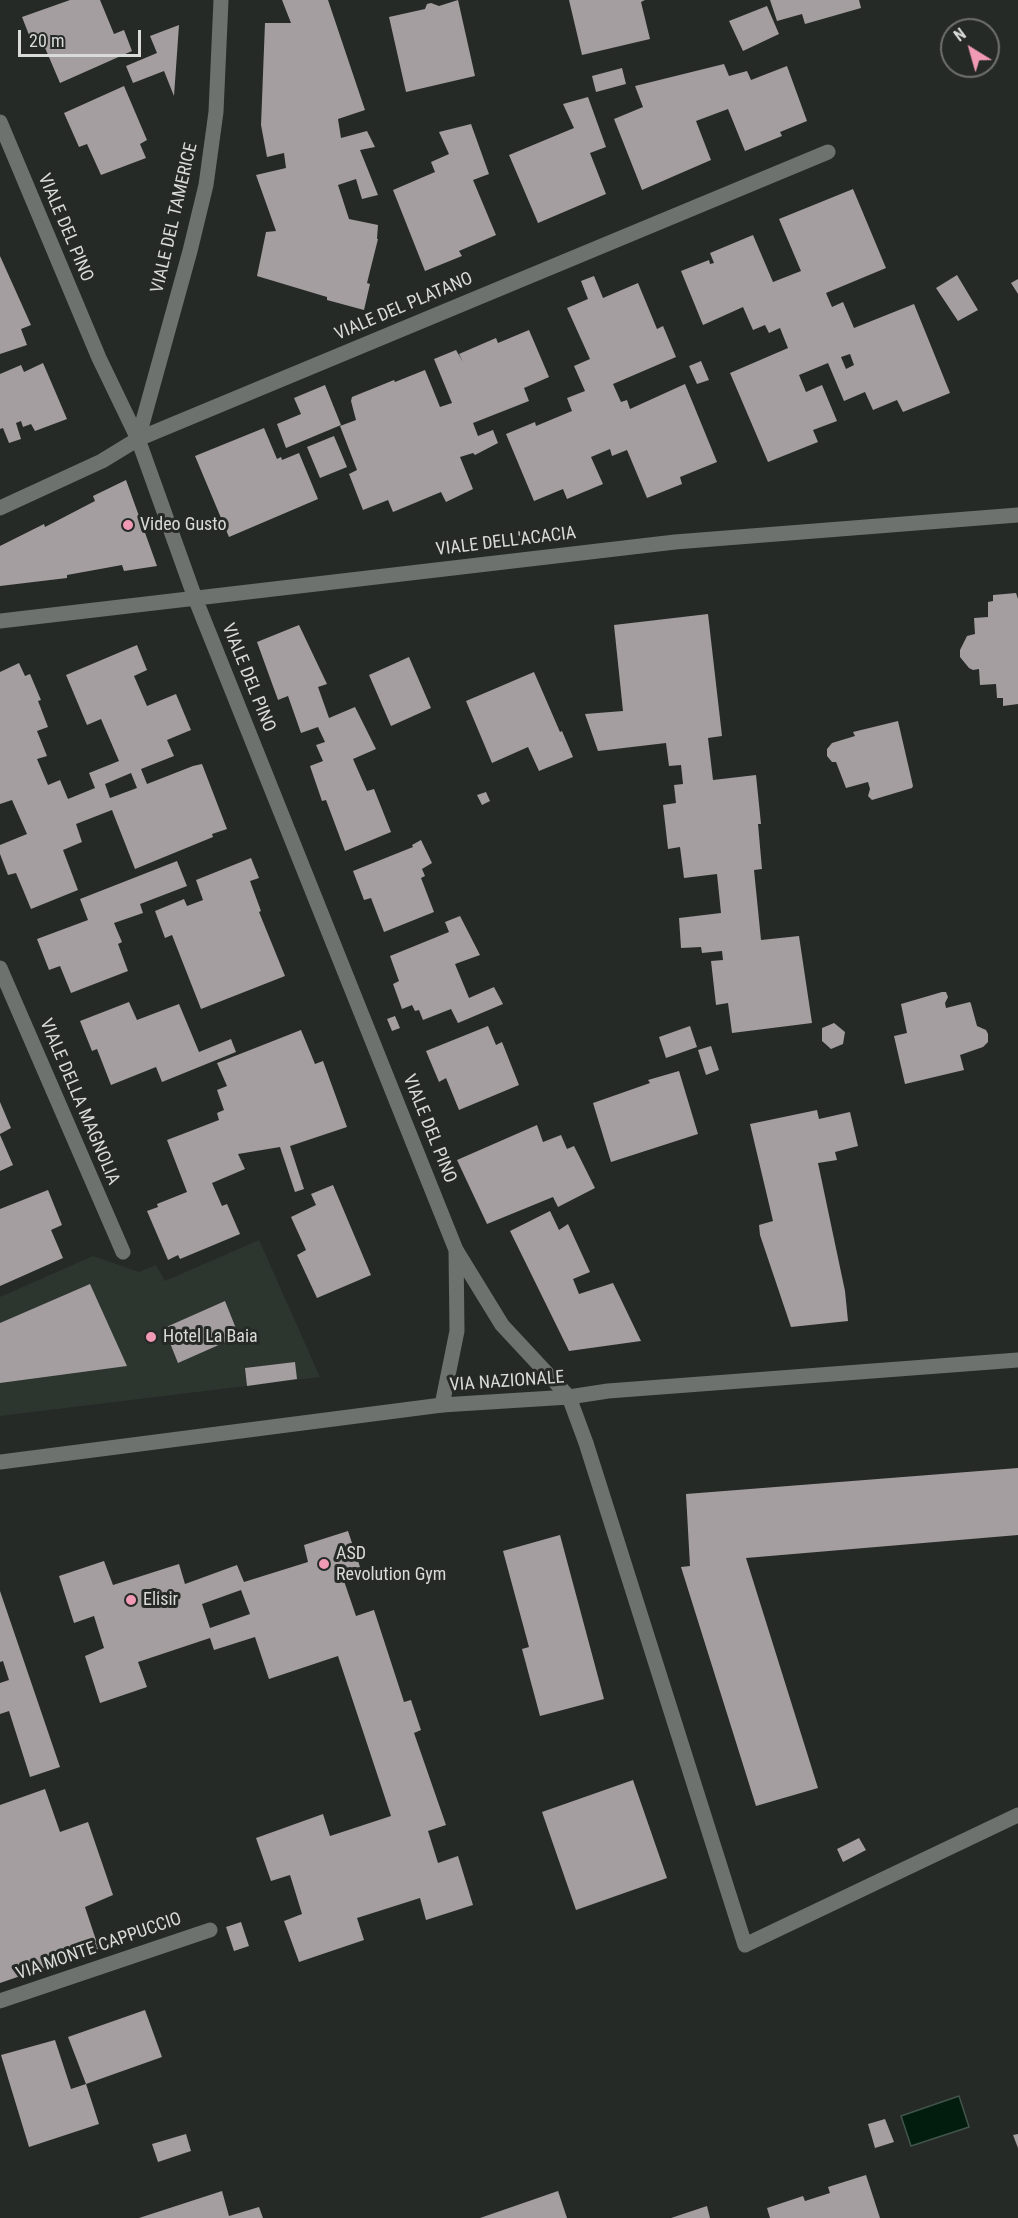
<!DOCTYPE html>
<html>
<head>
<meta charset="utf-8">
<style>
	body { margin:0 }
	#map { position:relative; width:1018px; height:2218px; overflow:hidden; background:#262a27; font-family:"Roboto Condensed",sans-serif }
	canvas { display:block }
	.north { position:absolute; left:940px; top:18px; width:60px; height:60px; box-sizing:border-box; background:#262a27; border:2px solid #6e716f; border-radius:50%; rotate:323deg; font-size:16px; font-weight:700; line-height:24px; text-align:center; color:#d9dbda }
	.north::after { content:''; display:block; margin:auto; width:21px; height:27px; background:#f09ab6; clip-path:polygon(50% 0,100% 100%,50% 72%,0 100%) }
	.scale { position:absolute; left:18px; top:30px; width:123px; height:27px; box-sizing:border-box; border:3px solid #d9dbda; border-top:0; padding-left:8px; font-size:18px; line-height:21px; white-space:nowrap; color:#d9dbda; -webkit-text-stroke:4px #262a27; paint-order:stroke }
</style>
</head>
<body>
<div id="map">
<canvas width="1018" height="2218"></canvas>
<div class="north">N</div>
<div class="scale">20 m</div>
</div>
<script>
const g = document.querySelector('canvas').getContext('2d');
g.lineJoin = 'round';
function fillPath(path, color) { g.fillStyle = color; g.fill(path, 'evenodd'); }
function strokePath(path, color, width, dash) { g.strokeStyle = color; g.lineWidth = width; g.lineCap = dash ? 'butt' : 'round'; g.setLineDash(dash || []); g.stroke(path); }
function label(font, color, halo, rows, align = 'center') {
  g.font = font + ' "Roboto Condensed",sans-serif'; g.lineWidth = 6; g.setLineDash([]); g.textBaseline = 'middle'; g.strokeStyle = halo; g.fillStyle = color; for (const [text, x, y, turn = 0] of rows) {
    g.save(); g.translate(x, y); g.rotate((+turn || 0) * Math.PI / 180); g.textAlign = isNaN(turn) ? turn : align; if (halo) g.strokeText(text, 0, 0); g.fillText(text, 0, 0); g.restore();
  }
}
const built = new Path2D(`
	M259 1240 320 1377 0 1416V1297L93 1256 139 1272 156 1265 165 1281Z`);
const water = new Path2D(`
	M959 2096 969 2127 911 2146 901 2116Z`);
const building = new Path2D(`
	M70 0H100L114 34 124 30 132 51 60 83 40 36 31 40 22 17Z
	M282 0H328L365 110 338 119 341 138 367 131 375 147 360 150 378 195 362 199 356 179 338 185 349 219 378 225 377 239H378L367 283 370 284 364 310 327 300V297L257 276 266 232 276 231 256 175 286 168 284 153 267 157 261 125 265 23H291Z
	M458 0 475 76 406 92 389 17 425 9 427 4 431 3 439 6Z
	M569 0H645L641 2 650 39 582 55Z
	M770 0H859L861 8 805 24 802 14 777 21Z
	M767 6 779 34 743 51 729 21Z
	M179 25 174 96 164 71 133 83 126 66 157 53 150 36Z
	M724 64 729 76 747 71 751 80 787 66 807 121 780 132 782 136 745 151 728 109 696 121 711 160 642 190 614 119 643 107 635 86Z
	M622 68 626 84 596 92 592 76Z
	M124 86 147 140 140 144 146 158 101 175 87 144 79 147 64 113Z
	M588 97 606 147 590 153 606 194 538 223 509 155 574 128 563 104Z
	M471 124 489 174 473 180 496 235 459 251 462 256 425 271 393 190 435 172 431 162 449 154 439 132Z
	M853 189 886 268 826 293 832 307 843 302 854 328 914 304 950 393 903 412 897 400 873 410 865 392 844 401 828 363 799 375 806 392 822 385 837 421 813 430 818 442 768 462 730 373 788 348 780 328 769 333 765 325 753 330 743 307 703 325 681 271 709 260 710 264 714 263 710 253 753 235 773 282 801 271 779 219ZM850 354 854 365 846 369 841 357Z
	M0 256 31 325 21 329 27 345 0 354Z
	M957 275 978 310 958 321 936 288Z
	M594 276 603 298 638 283 657 329 663 326 676 357 613 384 621 402 627 400 630 409 685 384 717 462 680 477 682 484 647 498 627 450 612 456 610 449 591 457 603 484 567 499 563 489 534 501 506 434 535 422 536 426 572 411 567 398 585 391 574 366 590 359 567 308 588 299 581 281Z
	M1018 279V294L1011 283Z
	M529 330 549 377 524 388 529 401 473 423 478 436 493 430 498 443 475 455 473 453 460 457 473 489 446 502 441 492 393 512 388 500 363 510 349 474 357 470 340 426 356 420 351 401 352 397 394 380 395 382 425 370 440 407 452 403 434 359 456 350 463 362 459 354 496 338 498 343Z
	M701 361 709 380 697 384 689 366Z
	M43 363 67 419 35 431 31 424 23 427 21 421 16 423 21 439 9 443 3 428 0 429V374L21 365 24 372Z
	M325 385 341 425 286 448 277 424 301 414 294 398Z
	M264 428 277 459 281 457 282 460 299 453 318 499 229 537 195 456Z
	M334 436 347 467 320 478 307 447Z
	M126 480 157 566 124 571 122 565 67 575V578L0 586V546L44 524 45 527 95 501 93 496Z
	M1016 593 1018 599V704L1003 706V698H997L996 684 980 685 979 669 973 670 969 668 960 657V650L967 636 975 634 974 618 988 617V602L993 601V595Z
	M708 614 722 736 708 738 713 780 756 775 761 824H758L762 869 754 870 761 940 799 936 812 1023 732 1033 728 1003 716 1005 711 961 723 960 722 951 702 953 701 947 681 948 679 918 721 913 717 874 684 878 680 847 668 849 663 805 676 803 674 785 683 784 681 765 669 766 666 743 598 751 585 714 623 711 614 625Z
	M299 625 327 684 318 687 329 718 355 707 376 749 353 759 367 791 374 789 391 832 345 851 326 800 322 801 310 766 323 761 316 745 325 742 318 727 301 733 288 696 278 700 257 642Z
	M137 645 147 670 134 676 147 706 176 694 191 730 167 740 174 756 141 769 147 784 193 766 202 764 227 829 212 834 213 837 135 869 112 810 76 824 82 842 63 850 78 890 31 909 16 873 8 875 0 854V845L27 834 12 800 0 804V672L19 663 25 676 30 674 41 700 38 701 48 727 37 731 47 756 37 759 48 785 60 780 68 799 95 788 89 773 119 761 101 719 87 725 66 675ZM131 773 137 788 110 798 105 784Z
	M409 657 431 708 391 726 369 675Z
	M534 672 560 732 562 731 573 757 539 771 528 747 492 763 466 701Z
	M898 721 913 786 912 788 872 800 868 796 870 789 868 782 846 788 836 762H832L827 756V749L832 743 855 736 853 732Z
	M486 792 490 801 482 805 477 795Z
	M421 840 432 863 422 869 425 876 421 878 434 912 384 932 371 898 364 900 353 871 413 847 412 845Z
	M251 858 259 878 250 881 261 911 259 912 285 976 201 1009 172 935 165 938 155 911 184 899 187 906 203 900 196 880Z
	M177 861 187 886 140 904 143 913 114 923 122 942 118 944 128 971 71 993 60 966 49 970 37 939 88 920 80 899Z
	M460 916 480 955 455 964 469 998 494 987 503 1004 458 1023 451 1009 423 1020 419 1010 415 1011 412 1005 402 1009 393 984 399 981 390 956 449 932 445 922Z
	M942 992H946L948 997 945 1003 946 1008 970 1002 971 1004 977 1026 986 1030 988 1034V1042L983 1047 960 1055 964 1070 905 1084 894 1036 907 1033 901 1004Z
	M129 1002 137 1020 179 1004 199 1052 231 1039 236 1052 162 1082 156 1067 111 1085 97 1049 92 1051 80 1021Z
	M395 1016 400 1028 392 1031 387 1019Z
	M834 1023 845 1032 843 1044 831 1049 822 1041V1028Z
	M488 1026 496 1045 502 1042 519 1085 459 1110 446 1078 439 1082 426 1051Z
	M690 1026 697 1047 666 1058 659 1037Z
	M301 1030 315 1064 323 1061 347 1127 290 1146 304 1189 295 1192 280 1147 238 1154 245 1169 212 1183 222 1206 227 1204 240 1234 180 1259 178 1255 168 1260 147 1211 158 1207 157 1204 187 1192 167 1140 219 1120 217 1113 224 1110 217 1090 227 1086 217 1063Z
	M711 1046 719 1070 706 1075 698 1050Z
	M679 1071 698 1134 611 1162 593 1103 650 1083 648 1080Z
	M0 1102 11 1128 0 1134Z
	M817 1110 819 1119 850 1112 858 1146 835 1152 837 1160 818 1163 845 1291 848 1321 791 1327 760 1235 759 1225 773 1221 750 1124Z
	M537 1125 543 1142 561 1135 567 1149 574 1146 595 1188 558 1207 553 1197 487 1224 457 1160Z
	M0 1135 13 1165 0 1171Z
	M333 1185 371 1275 317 1298 297 1255 306 1250 291 1217 316 1205 311 1194Z
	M48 1190 62 1225 51 1230 63 1258 0 1286V1209Z
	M550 1211 559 1230 568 1224 590 1272 573 1279 579 1294 613 1283 641 1341 569 1351 510 1231Z
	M90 1284 127 1366 0 1383V1323Z
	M225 1301 239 1336 178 1363 164 1328Z
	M295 1362 297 1379 247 1386 245 1368Z
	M1018 1468V1535L746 1558 818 1788 756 1806 681 1567 690 1566 686 1494Z
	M348 1531 363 1576 344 1581 356 1616 374 1610 404 1702 411 1700 421 1730 414 1733 446 1825 428 1831 438 1863 458 1856 473 1905 426 1920 420 1898 357 1918 364 1940 299 1962 284 1921 302 1914 290 1875 271 1881 256 1838 323 1814 330 1836 391 1816 338 1656 269 1679 255 1637 214 1650 210 1638 138 1662 147 1687 100 1703 85 1656 104 1648 94 1616 74 1623 59 1576 104 1561 113 1585 179 1564 185 1584 237 1565 244 1582 308 1562 304 1545ZM241 1590 250 1614 210 1628 202 1604Z
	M560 1535 604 1699 540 1716 522 1649 529 1647 503 1551Z
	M0 1591 60 1767 30 1777 9 1711 0 1714V1683L9 1680 3 1661 0 1662Z
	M633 1780 667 1878 576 1910 542 1812Z
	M45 1789 60 1832 88 1822 113 1895 85 1907 99 1949 0 1983V1805Z
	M859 1838 866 1850 843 1862 837 1849Z
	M241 1922 249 1946 234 1951 226 1927Z
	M145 2010 162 2057 86 2084 68 2037Z
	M55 2040 71 2089 86 2084 99 2124 29 2147 1 2055Z
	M885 2119 894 2142 875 2148 868 2124Z
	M186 2134 191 2151 158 2162 152 2144Z
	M1018 2134V2148L1013 2135Z
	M866 2175 880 2218H770L767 2208 803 2196 805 2201 830 2193 828 2187Z
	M222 2191 229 2216 259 2207 263 2218H139Z
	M558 2191 567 2218H480Z
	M707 2206 710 2218H671Z`);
const street = new Path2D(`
	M0 122 99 358 138 439 195 598 456 1250 502 1325 569 1397 586 1443 745 1945 1018 1815
	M138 439 190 251 206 185 216 112 221 0
	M0 508 102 461 138 439 828 152
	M0 621 675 542 1018 515
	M0 968 123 1252
	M442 1405 457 1331 456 1250
	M0 2001 210 1930`);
const secondary = new Path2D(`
	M0 1462 442 1405 569 1397 608 1391 1018 1360`);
const markers = [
	[128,525,6,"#f09ab6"],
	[151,1337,6,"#f09ab6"],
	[324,1564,6,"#f09ab6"],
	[131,1600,6,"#f09ab6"]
];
const streetNames = [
	["VIALE DEL TAMERICE",175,218,-77],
	["VIALE DEL PINO",65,228,67],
	["VIALE DEL PLATANO",404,307,-23],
	["VIALE DELL'ACACIA",506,542,-7],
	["VIALE DEL PINO",248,678,68],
	["VIALE DELLA MAGNOLIA",79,1102,67],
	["VIALE DEL PINO",429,1129,68],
	["VIA NAZIONALE",507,1382,-4],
	["VIA MONTE CAPPUCCIO",99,1947,-19]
];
const poiNames = [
	["Video Gusto",140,525],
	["Hotel La Baia",163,1337],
	["ASD",336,1554],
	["Revolution Gym",336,1575],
	["Elisir",143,1600]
];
fillPath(built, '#2d352f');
fillPath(water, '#021c0e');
strokePath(water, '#42554b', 1.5);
fillPath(building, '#a49ea0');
strokePath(street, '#6d726f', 15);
strokePath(secondary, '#6d726f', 15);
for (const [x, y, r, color] of markers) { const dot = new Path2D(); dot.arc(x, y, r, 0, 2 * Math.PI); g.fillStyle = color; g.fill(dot); strokePath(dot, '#262a27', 2); }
label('18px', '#d9dbda', '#262a27', streetNames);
label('18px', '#d9dbda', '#262a27', poiNames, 'left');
</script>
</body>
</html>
